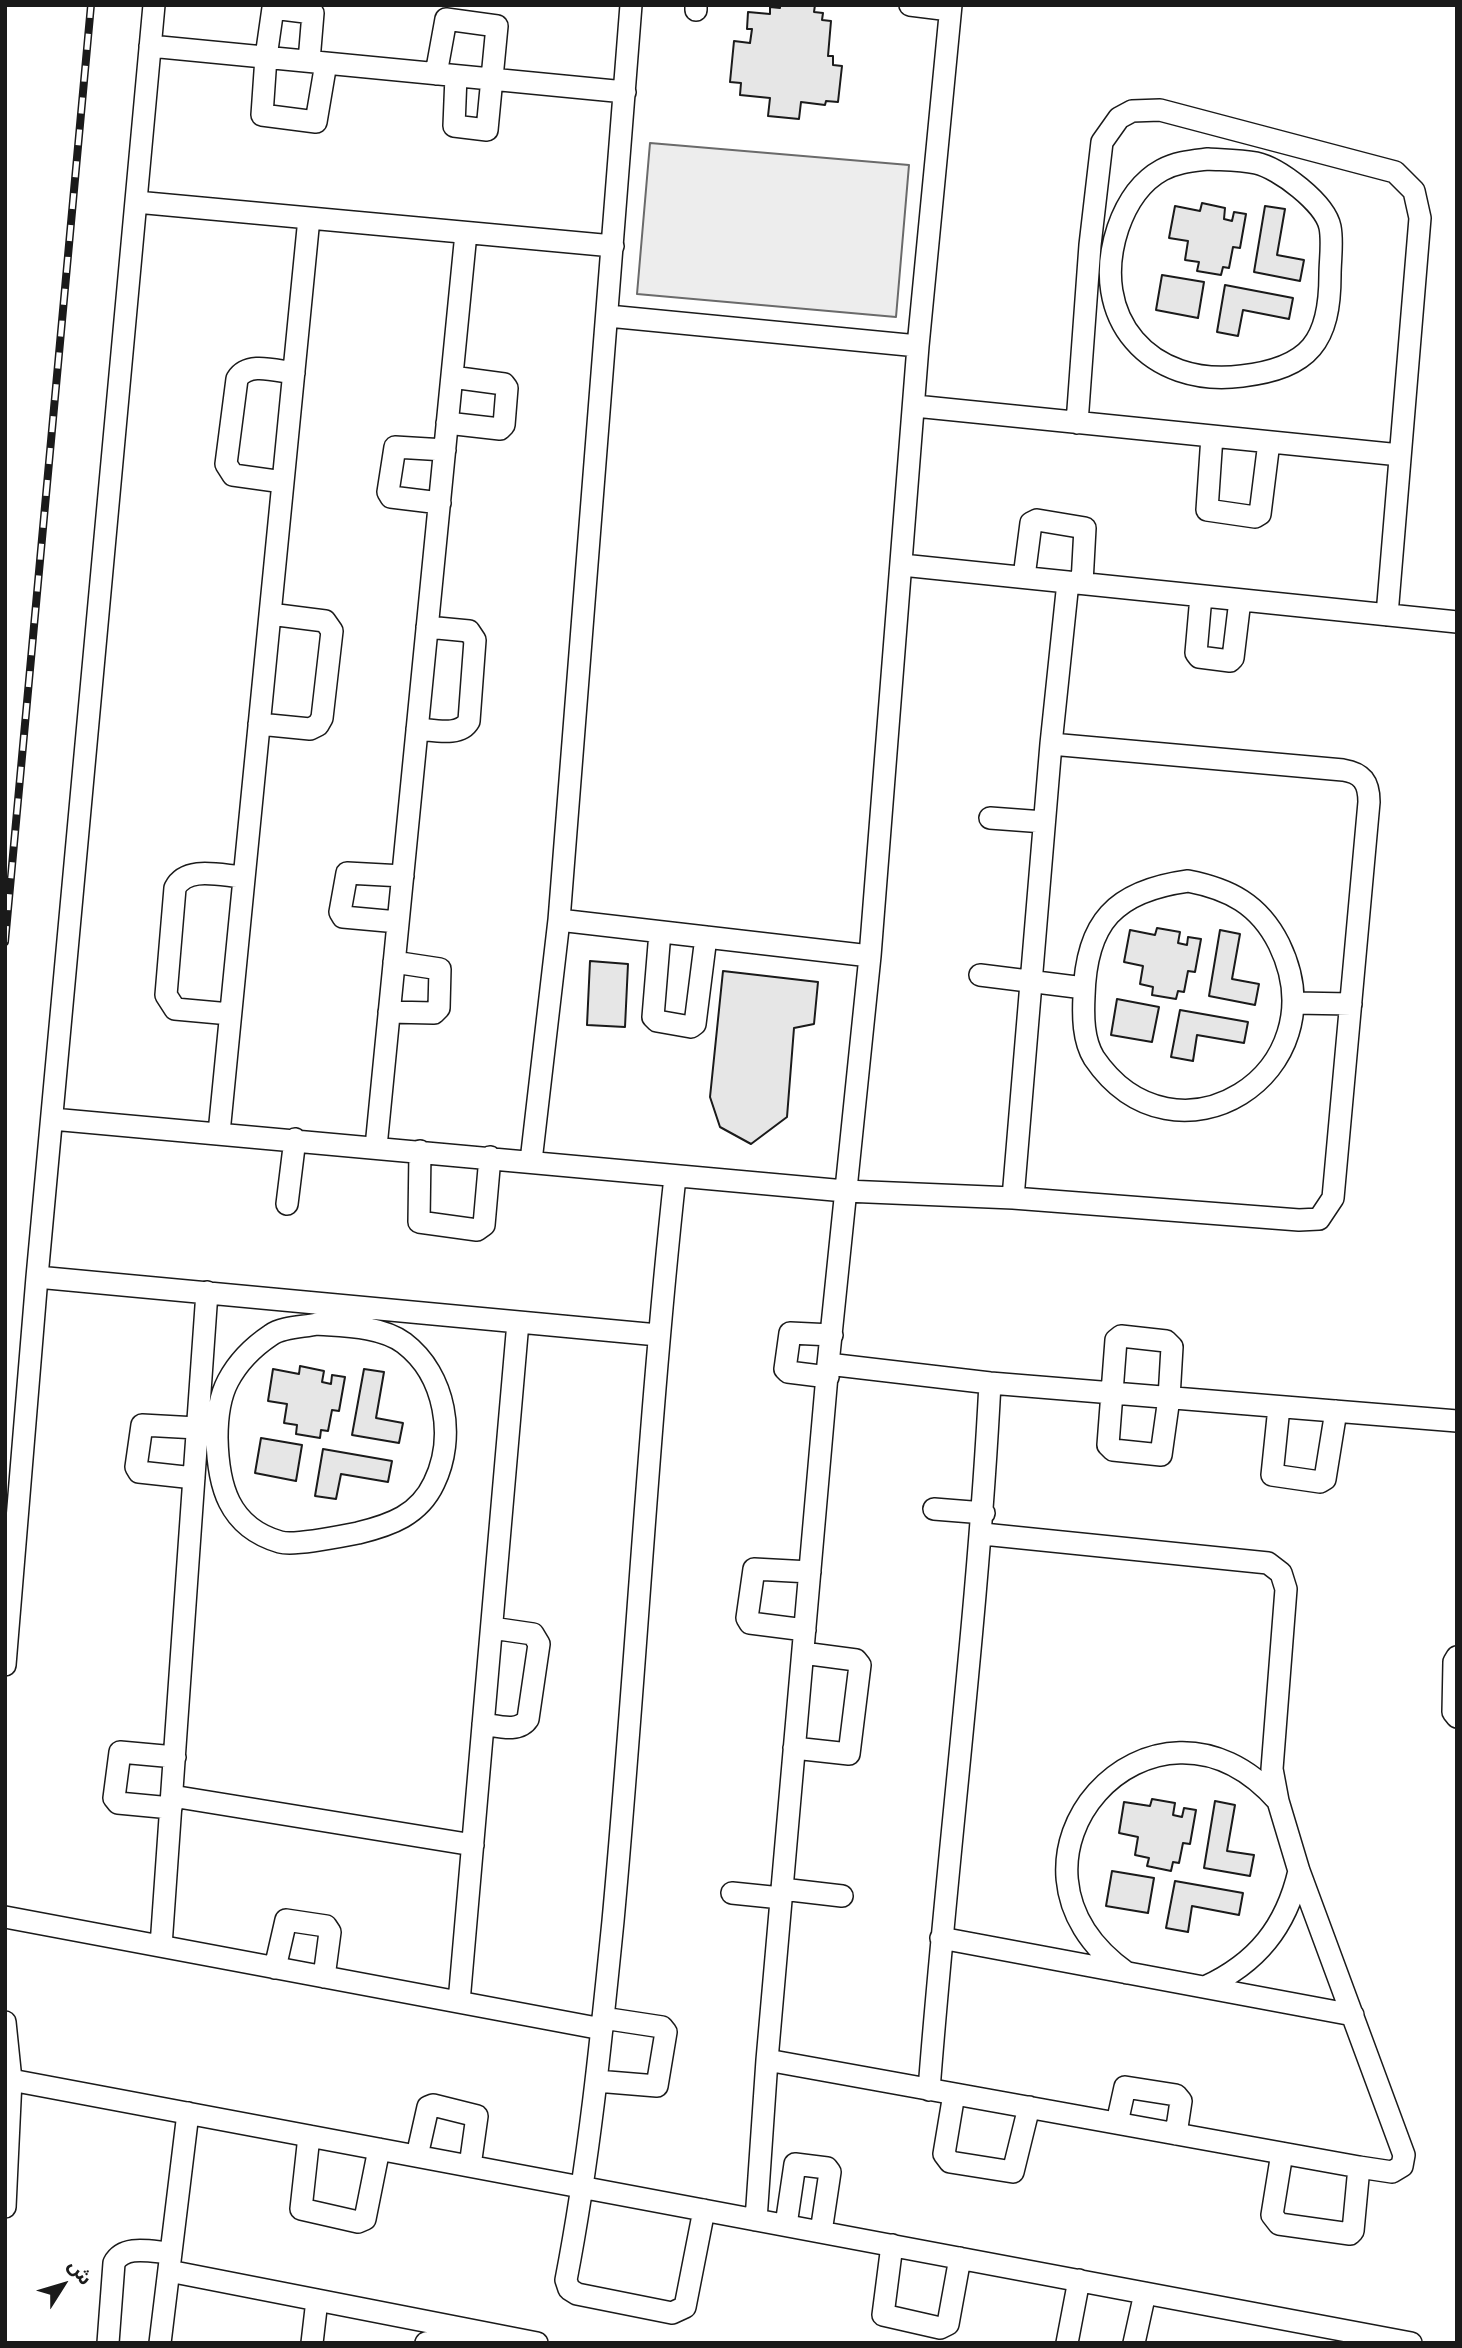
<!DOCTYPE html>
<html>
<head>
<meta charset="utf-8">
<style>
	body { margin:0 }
	#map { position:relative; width:1462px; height:2348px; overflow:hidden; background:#fff; font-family:Poppins,"Noto Sans Arabic",sans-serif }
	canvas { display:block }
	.frame { position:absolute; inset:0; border:7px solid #1a1a1a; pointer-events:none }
	.north { position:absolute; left:28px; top:2250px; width:70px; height:70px; -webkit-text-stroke:5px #fff; paint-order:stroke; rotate:53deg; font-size:19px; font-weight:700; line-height:28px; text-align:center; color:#1a1a1a }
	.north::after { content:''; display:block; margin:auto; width:24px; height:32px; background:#1a1a1a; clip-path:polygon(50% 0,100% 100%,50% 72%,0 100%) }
</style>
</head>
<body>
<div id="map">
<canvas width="1462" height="2348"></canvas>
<div class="frame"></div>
<div class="north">ش</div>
</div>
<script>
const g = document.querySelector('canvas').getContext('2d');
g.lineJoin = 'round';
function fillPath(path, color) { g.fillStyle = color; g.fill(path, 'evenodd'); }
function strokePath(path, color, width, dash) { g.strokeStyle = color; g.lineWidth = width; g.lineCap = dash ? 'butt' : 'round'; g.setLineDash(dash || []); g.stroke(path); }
const built = new Path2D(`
	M650 143 909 165 896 317 637 294Z`);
const building = new Path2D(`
	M780 5H815L814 12 823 13 822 20 831 21 828 56H833V65L842 66 838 102 826 101 825 105 801 102 799 119 768 116 770 98 740 95 741 83 730 82 734 41 750 43 752 29H747L748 12 770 14V7L780 8Z
	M1202 203 1225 208 1224 219 1232 221 1234 212 1246 214 1240 248 1233 247 1229 268 1223 267 1221 275 1197 271 1199 262 1185 260 1188 241 1169 238 1175 206 1200 211Z
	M1265 206 1285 209 1277 255 1304 260 1300 281 1254 272Z
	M1162 275 1204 282 1198 318 1156 310Z
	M1225 285 1293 298 1289 319 1243 310 1238 336 1217 332Z
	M1157 928 1180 932 1178 943 1187 945 1188 937 1201 939 1195 972 1188 971 1184 992 1178 991 1176 999 1152 995 1153 987 1140 984 1143 966 1124 962 1130 930 1155 935Z
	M1220 930 1240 934 1232 979 1259 984 1255 1005 1209 996Z
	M590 961 628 964 625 1027 587 1025Z
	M723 971 818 982 814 1024 794 1028 787 1117 751 1144 720 1127 710 1097Z
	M1117 999 1159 1007 1152 1042 1111 1035Z
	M1180 1010 1248 1022 1244 1043 1197 1035 1193 1061 1171 1057Z
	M300 1366 324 1371 322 1382 331 1384 332 1375 345 1377 339 1411 332 1410 328 1431 321 1430 320 1438 296 1434 297 1425 284 1423 287 1404 268 1401 273 1369 299 1374Z
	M364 1369 384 1372 376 1418 403 1423 399 1443 352 1435Z
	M261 1438 302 1445 296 1481 255 1473Z
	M323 1449 392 1461 388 1482 341 1474 336 1499 315 1496Z
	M1152 1799 1175 1803 1173 1815 1182 1817 1184 1808 1196 1810 1190 1844 1183 1843 1179 1863 1173 1862 1171 1871 1147 1866 1149 1858 1135 1855 1138 1837 1119 1833 1124 1802 1150 1806Z
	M1215 1801 1235 1805 1227 1851 1254 1855 1250 1876 1204 1868Z
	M1112 1871 1154 1878 1148 1913 1106 1906Z
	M1175 1881 1243 1893 1239 1915 1192 1906 1188 1932 1166 1928Z`);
const minor = new Path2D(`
	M910 5 950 10
	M696 10V5
	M150 46 625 92
	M309 61 313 13 273 8 266 57 262 115 316 122 326 63
	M436 74 446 19 497 26 487 130 454 126 456 76
	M1208 159C1224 160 1241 160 1256 163 1279 168 1325 203 1330 227 1333 242 1330 260 1330 275 1330 341 1310 368 1242 376 1150 388 1088 318 1118 228 1126 205 1140 182 1162 170 1177 162 1192 161 1208 159Z
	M136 202 613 246
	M608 316 918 346
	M915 406 1400 455
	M447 423 500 429 504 425 507 388 504 384 452 377
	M1077 423 1090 245 1102 142 1119 118 1132 111 1160 110 1395 172 1414 191 1420 218 1387 615
	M1212 436 1207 510 1255 517 1260 514 1269 442
	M283 482 233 475 226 464 237 379C248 361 276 371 294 373
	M440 503 391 497 388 492 395 447 445 450
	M902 565 1457 622
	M1024 577 1031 523 1037 520 1085 528 1082 583
	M1201 596 1196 653 1199 657 1230 661 1233 658 1240 600
	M259 724 310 729 318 725 322 718 332 631 325 621 270 614
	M417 729C434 730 460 737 469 721L475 640 469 631 427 627
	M990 818 1044 822
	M1188 881C1229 889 1259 904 1279 944 1342 1073 1175 1177 1094 1058 1083 1040 1083 1016 1084 996 1086 922 1115 891 1188 881Z
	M559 920 870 956
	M398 922 343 917 340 912 347 873 403 876
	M660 932 653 1017 657 1021 691 1027 695 1024 706 937
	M980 975 1084 988
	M1295 1003 1351 1004
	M389 1012 434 1013 439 1008 440 969 394 962
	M230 1014 175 1009 166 995 175 888C187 865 222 876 244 877
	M52 1119 845 1191 1013 1198 1299 1220 1319 1219 1333 1198 1369 802C1369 782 1362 773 1343 770L1051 744
	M219 1133 309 218
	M376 1147 466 233
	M420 1151 419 1222 477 1230 484 1225 490 1157
	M531 1161 559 920 631 5
	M675 1177C648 1424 636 1673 613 1921 601 2041 589 2161 566 2280L569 2289 577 2294 672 2313 685 2307 704 2210
	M1013 1198 1051 744 1068 582
	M287 1204 295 1139
	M37 1277 658 1335
	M317 1324C344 1326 381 1326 404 1343 446 1375 456 1438 434 1483 419 1515 391 1525 358 1533 342 1536 295 1546 280 1542 228 1527 218 1485 217 1438 217 1419 219 1398 228 1381 238 1362 253 1347 271 1335 282 1327 303 1327 317 1324Z
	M1121 1336 1166 1341 1172 1347 1169 1398 1161 1455 1113 1450 1108 1445 1116 1340Z
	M828 1364 990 1383 1457 1421
	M828 1377 788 1372 785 1369 790 1333 832 1335
	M1279 1407 1272 1475 1320 1482 1325 1479 1336 1411
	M194 1478 139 1472 136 1467 142 1425 197 1428
	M934 1509 984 1513
	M805 1630 750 1623 747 1618 754 1569 810 1572
	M1457 1657 1454 1662 1453 1712 1457 1717
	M5 1665 37 1277 154 5
	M483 1724C498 1726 519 1733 528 1719L539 1644 533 1634 492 1628
	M794 1748 849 1754 860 1665 856 1660 803 1653
	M172 1796 473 1845
	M171 1808 118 1803 114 1798 120 1752 175 1757
	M782 1889 842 1896
	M732 1893 781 1898
	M5 1917 602 2029
	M941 1938 1353 2015
	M161 1946 207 1292
	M275 1968 286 1920 326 1926 330 1932 324 1977
	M1127 1973C971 1862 1153 1660 1278 1801
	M1205 1987C1257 1963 1286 1927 1299 1871
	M459 2002 518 1322
	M5 2022 11 2080 5 2207
	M767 2060 1359 2167 1392 2172 1402 2166 1404 2155 1299 1871 1278 1801 1272 1769 1286 1589 1281 1573 1268 1563 983 1534
	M11 2080 1411 2343
	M596 2081 657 2086 666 2032 662 2027 603 2018
	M929 2090C947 1854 978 1620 990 1383
	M954 2094 944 2154 950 2162 1013 2172 1029 2107
	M1117 2123 1125 2087 1176 2095 1181 2101 1176 2134
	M309 2136 301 2209 358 2222 365 2219 379 2149
	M1282 2153 1272 2215 1279 2224 1350 2234 1353 2231 1359 2167
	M417 2156 428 2107 433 2105 477 2116 470 2166
	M756 2220 767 2060 828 1364 870 956 918 346 951 5
	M786 2225 795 2164 827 2168 830 2172 821 2232
	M892 2245 883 2315 940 2328 948 2324 960 2258
	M169 2271 537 2343
	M108 2343 114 2263C124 2244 152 2252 171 2253
	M160 2343 188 2113
	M312 2343 317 2300
	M426 2343 465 2333
	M1067 2343 1079 2280
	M1134 2343 1145 2293`);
const rail = new Path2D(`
	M5 942 91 5`);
fillPath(built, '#ededed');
strokePath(built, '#6a6a6a', 2);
fillPath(building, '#e6e6e6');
strokePath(building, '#1a1a1a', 2);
strokePath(minor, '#1a1a1a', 24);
strokePath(minor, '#fff', 21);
strokePath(rail, '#1a1a1a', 8);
strokePath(rail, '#fff', 5, [16]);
</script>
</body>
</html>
